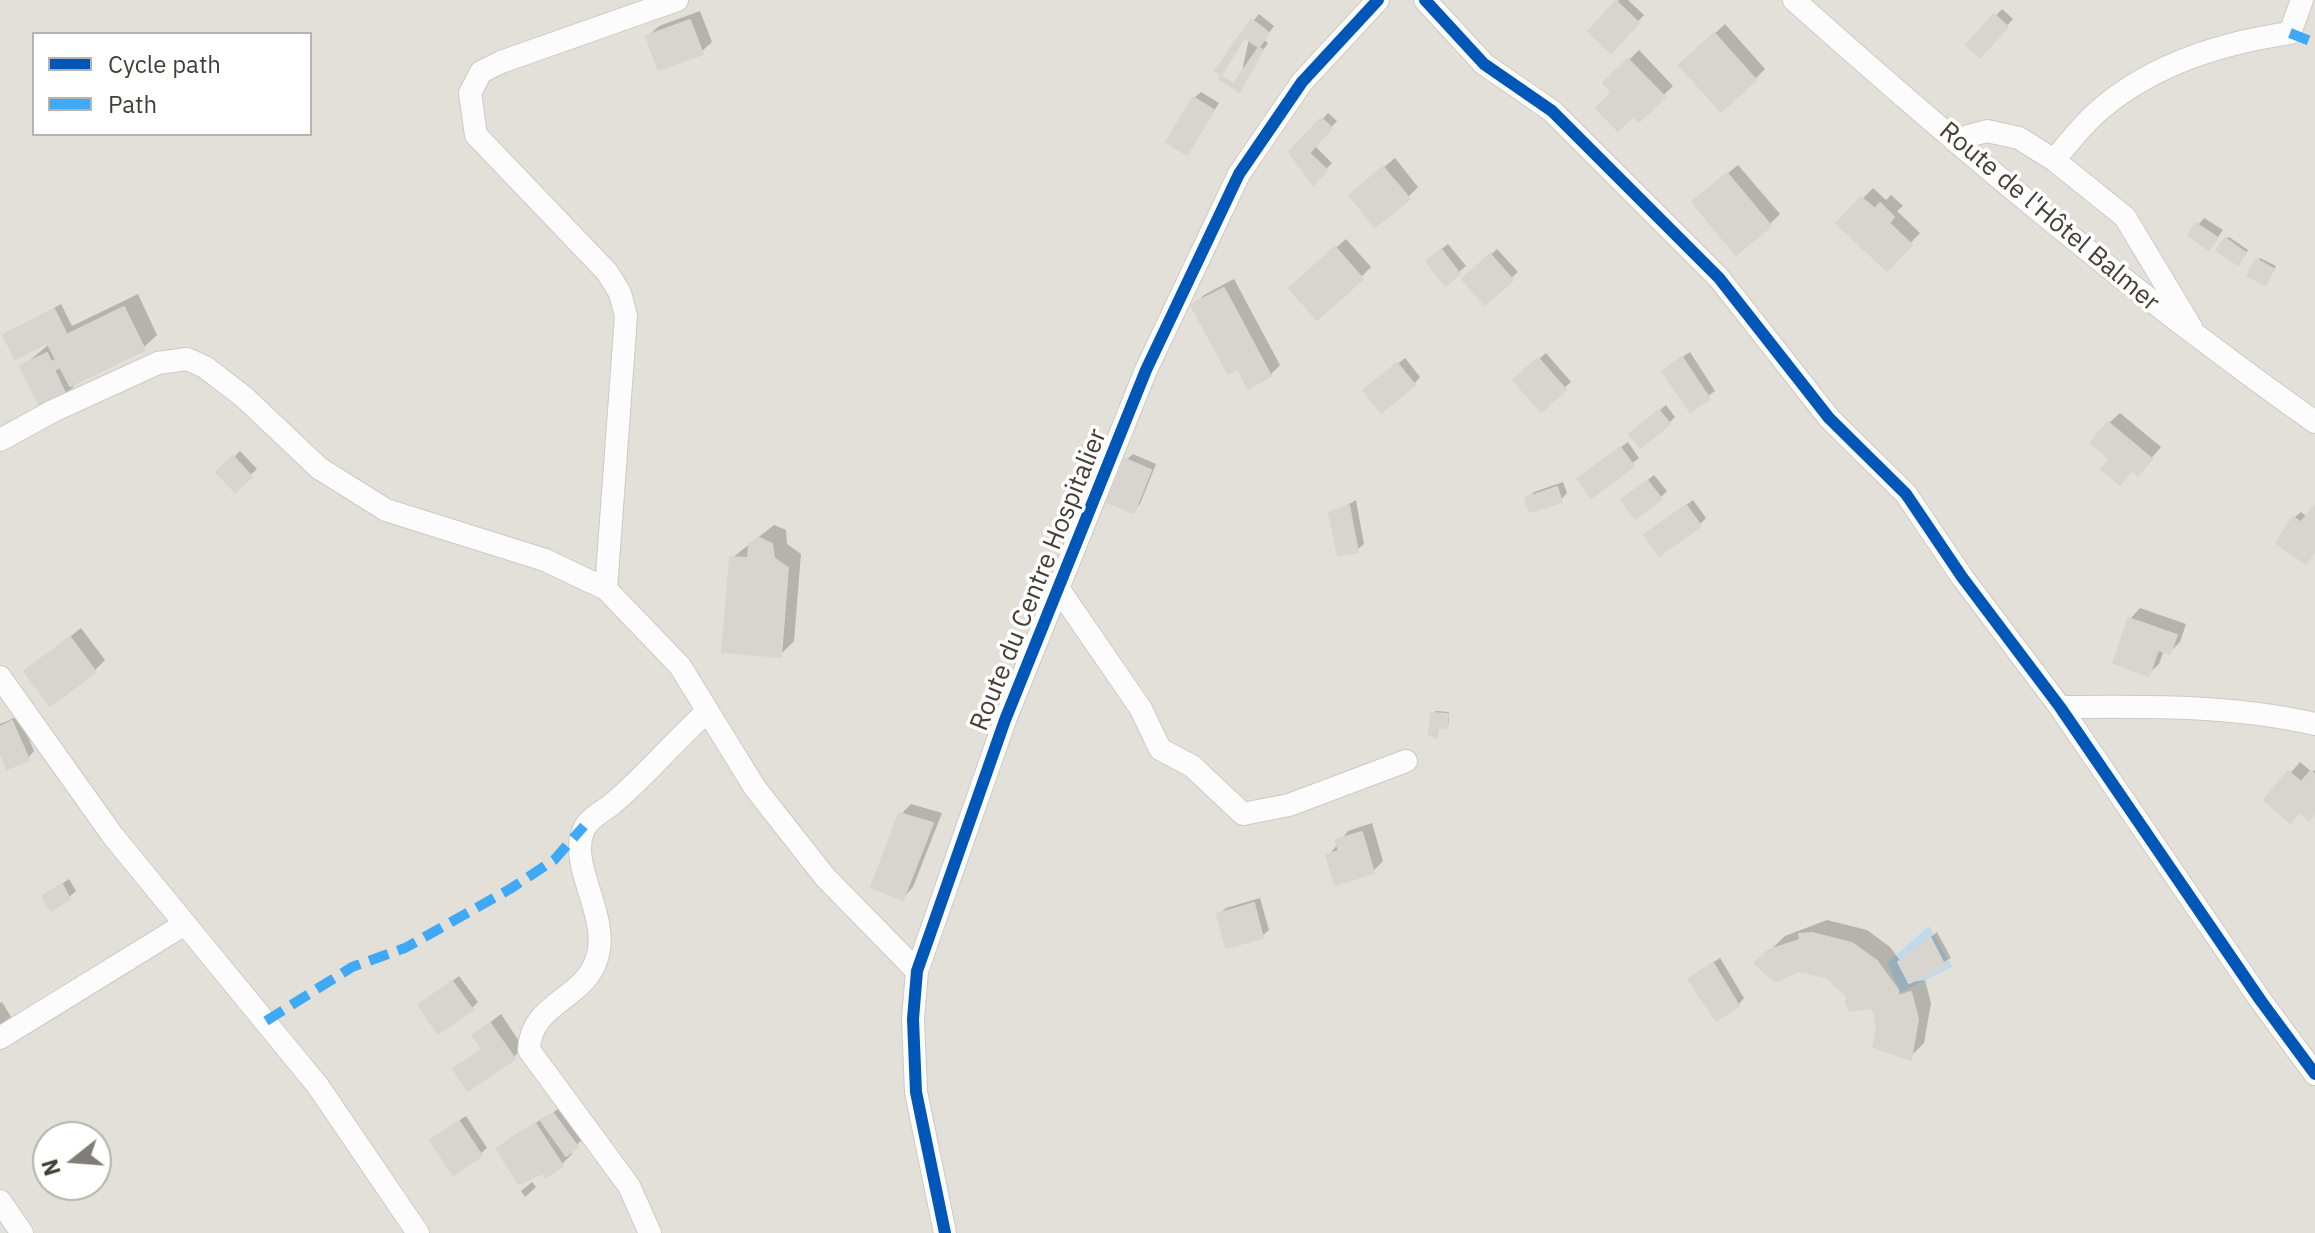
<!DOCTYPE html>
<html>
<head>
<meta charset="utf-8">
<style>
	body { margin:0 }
	#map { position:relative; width:2315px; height:1233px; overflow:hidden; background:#f0eeea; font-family:"IBM Plex Sans",sans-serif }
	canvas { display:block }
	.legend { position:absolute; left:32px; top:32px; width:280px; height:104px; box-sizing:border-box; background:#fff; border:2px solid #b5b2af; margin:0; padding:10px 14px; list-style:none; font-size:24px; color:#453f37 }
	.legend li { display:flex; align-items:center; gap:16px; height:40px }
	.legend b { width:40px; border:2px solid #b5b2af }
	.north { position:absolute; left:32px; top:1121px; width:80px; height:80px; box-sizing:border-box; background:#fff; border:2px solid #b5b2af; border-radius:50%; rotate:253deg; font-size:22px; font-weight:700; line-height:32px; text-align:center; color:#453f37 }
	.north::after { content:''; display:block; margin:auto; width:28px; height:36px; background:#817c76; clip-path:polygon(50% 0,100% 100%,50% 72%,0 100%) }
</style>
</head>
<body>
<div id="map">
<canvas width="2315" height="1233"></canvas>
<ul class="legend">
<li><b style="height:10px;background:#0057b8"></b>Cycle path</li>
<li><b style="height:10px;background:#3fa9f5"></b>Path</li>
</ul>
<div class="north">N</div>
</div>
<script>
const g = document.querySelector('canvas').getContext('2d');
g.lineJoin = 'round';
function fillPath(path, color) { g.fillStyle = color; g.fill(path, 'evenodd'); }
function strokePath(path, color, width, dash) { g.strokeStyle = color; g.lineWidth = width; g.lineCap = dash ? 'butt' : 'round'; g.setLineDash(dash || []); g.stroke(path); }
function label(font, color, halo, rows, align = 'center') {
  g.font = font + ' "IBM Plex Sans",sans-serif'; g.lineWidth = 7; g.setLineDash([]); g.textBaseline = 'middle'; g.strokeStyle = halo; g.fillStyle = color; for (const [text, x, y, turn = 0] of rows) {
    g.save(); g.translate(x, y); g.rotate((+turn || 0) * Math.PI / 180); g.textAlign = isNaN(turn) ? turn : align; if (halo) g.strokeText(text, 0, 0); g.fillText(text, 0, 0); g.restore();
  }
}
const residential = new Path2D(`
	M0 0H2315V1233H0ZM34 34H310V134H34ZM48 1137H96V1185H48Z`);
const water = new Path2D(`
	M1929 926 1952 967 1901 992 1887 963ZM1930 938 1945 966 1909 983 1898 962Z`);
const shadow = new Path2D(`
	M1619 0H1628L1644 15 1611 50 1591 31Z
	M2002 9 2013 19 1980 55 1969 45Z
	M700 11 712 42 701 52 648 36 659 26Z
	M1259 14 1274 26 1264 40 1268 43 1238 89 1253 21Z
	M1725 24 1765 69 1755 79 1692 55Z
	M1639 50 1673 86 1639 119 1606 83Z
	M1201 92 1219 103 1187 152 1194 98Z
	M1328 113 1337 121 1314 145 1332 163 1313 182 1291 152Z
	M1395 158 1418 187 1408 197 1362 185Z
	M1738 165 1780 214 1769 225 1705 192Z
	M1873 188 1886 200 1891 195 1903 206 1897 211 1920 233 1887 268 1839 223Z
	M2204 218 2223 230 2215 241 2190 235Z
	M2229 237 2248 250 2240 260 2226 239Z
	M1346 239 1371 267 1361 277 1302 278Z
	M1448 244 1466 266 1446 283 1435 254Z
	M1497 249 1518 272 1485 302 1465 279Z
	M2260 258 2276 266 2268 280 2258 260Z
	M1234 279 1280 365 1270 375 1238 366 1194 306 1204 295Z
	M138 294 157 335 143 348 79 380 66 395 23 366 60 335 6 336 61 304 72 326Z
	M1690 352 1715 391 1690 409 1671 365Z
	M1546 353 1571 382 1541 409 1522 374Z
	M1405 358 1420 377 1414 384H1373Z
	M1666 405 1675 417 1669 423 1638 428Z
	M2120 413 2161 447 2148 462 2113 458 2109 423Z
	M1628 442 1639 458 1591 495 1586 473Z
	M240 451 257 469 235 489 219 472Z
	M1133 454 1156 464 1140 504 1133 511 1126 460Z
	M1654 475 1667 491 1660 498 1623 500Z
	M1563 482 1567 493 1561 500 1527 499 1534 492Z
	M1356 500 1364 544 1357 550 1332 514Z
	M1693 500 1706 518 1700 524 1646 535Z
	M2315 508V552L2306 561 2294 518 2301 512 2308 517Z
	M774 525 786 530 787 544 801 554 794 641 780 655 732 558Z
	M2140 608 2186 624 2180 642 2170 652 2164 650 2159 664 2148 674 2115 662 2130 619Z
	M81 628 105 660 94 671H27Z
	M1436 711 1449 712V723L1440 725 1437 736 1433 713Z
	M19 716 34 751 28 758 0 747V724Z
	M2300 762 2312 772 2315 770V811L2267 800Z
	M911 804 942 813 913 887 903 898 901 814Z
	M1372 823 1383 861 1373 871 1328 856 1348 831Z
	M69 879 76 891 69 897 44 896Z
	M1260 898 1269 930 1262 936 1219 914 1226 908Z
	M1827 920 1867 930 1890 947 1901 962 1937 932 1951 958 1906 983 1925 980 1931 1003 1924 1043 1910 1057 1879 1029 1876 1010 1851 997 1827 975 1757 963 1785 936Z
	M1720 958 1744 998 1738 1005 1697 973Z
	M459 976 478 1002 471 1009 420 1005Z
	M2 1002 13 1020 0 1031V1003Z
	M501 1014 523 1047 513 1058 456 1069 483 1048 474 1035Z
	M560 1108 583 1139 570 1151 572 1154 562 1164 532 1178 498 1149 509 1139Z
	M466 1116 487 1148 480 1154 439 1134Z
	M532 1182 536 1187 525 1197 521 1191Z`);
const building = new Path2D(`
	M1616 1 1639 23 1611 53 1588 31Z
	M1994 14 2008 27 1980 57 1966 45Z
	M1251 19 1269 33 1233 84 1215 71Z
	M690 20 703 54 658 70 646 36Z
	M1714 33 1756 80 1721 112 1679 65Z
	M1244 38 1263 50 1239 92 1219 79Z
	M1628 59 1665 97 1639 122 1633 116 1618 131 1596 108 1612 93 1603 83Z
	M1193 97 1214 110 1187 155 1166 142Z
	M1321 118 1332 128 1309 153 1327 170 1313 185 1289 152Z
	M1383 167 1410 199 1375 227 1349 195Z
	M1727 173 1771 226 1736 255 1692 202Z
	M1861 197 1875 209 1880 203 1894 217 1889 223 1912 245 1887 271 1836 223Z
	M2196 223 2218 238 2209 250 2188 235Z
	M2225 238 2246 253 2238 265 2216 250Z
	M1335 247 1363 279 1317 320 1289 288Z
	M1441 249 1460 274 1445 286 1426 261Z
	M1490 254 1513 280 1485 305 1462 279Z
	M2256 259 2274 269 2266 285 2247 276Z
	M1224 288 1271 376 1248 389 1238 369 1228 374 1191 305Z
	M124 307 145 350 70 386 60 367 54 370 67 397 42 410 20 366 47 353 51 362 56 360 48 344Z
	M54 309 66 333 15 359 3 335Z
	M1682 357 1710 399 1690 412 1662 371Z
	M1538 358 1566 390 1541 412 1513 380Z
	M1397 363 1415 385 1381 413 1363 390Z
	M1659 410 1670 424 1640 448 1629 434Z
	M2108 422 2152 459 2138 475 2132 470 2120 485 2101 469 2110 459 2090 443Z
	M1620 447 1634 466 1591 498 1577 479Z
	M233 456 252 477 235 492 216 472Z
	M1125 459 1151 470 1134 513 1107 502Z
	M1647 480 1662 499 1635 519 1621 500Z
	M1557 487 1562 502 1530 512 1525 498Z
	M1349 505 1358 552 1338 556 1329 513Z
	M1686 505 1701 526 1659 556 1644 535Z
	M2315 505V531L2302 521Z
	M2293 517 2315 532V551L2306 564 2276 543Z
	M759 538 772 544 774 558 788 568 781 657 722 652 730 557 748 558 749 544Z
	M2128 618 2177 635 2170 654 2158 650 2149 676 2113 663Z
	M70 637 96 672 50 706 24 671Z
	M1431 713 1448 714 1447 728 1438 727 1437 738 1429 735Z
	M12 721 29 760 7 769 0 752V727Z
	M2288 771 2301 782 2311 771 2315 775V813L2309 820 2299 812 2290 823 2264 800Z
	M899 813 933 823 903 900 871 887Z
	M1362 832 1374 873 1335 885 1326 855 1339 851 1335 840Z
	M62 884 70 899 51 911 42 896Z
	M1254 903 1263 938 1226 948 1217 914Z
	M1812 933 1852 943 1877 961 1898 990V996L1911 992 1918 1019 1911 1060 1873 1047 1877 1029 1874 1011 1869 1008 1850 1011 1846 1002 1848 997 1826 977 1798 971 1775 982 1754 963 1769 950 1800 940 1799 934Z
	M1930 937 1945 966 1909 983 1898 962Z
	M1713 963 1739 1006 1716 1021 1688 979Z
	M452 981 473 1010 438 1034 418 1005Z
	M490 1023 515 1059 468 1091 453 1069 482 1049 472 1035Z
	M553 1113 578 1147 566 1156 541 1121Z
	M459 1121 482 1156 453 1175 430 1140Z
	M535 1123 563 1166 546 1177 543 1173 519 1184 496 1149Z`);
const minor = new Path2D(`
	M1425 0 1484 64 1552 111 1719 278 1829 418 1906 494 1962 577 2060 707 2261 1001 2315 1074
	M1794 0C1961 149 2132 293 2315 422
	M1954 140 1987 131 2019 138 2054 160 2125 217 2191 327
	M2054 160C2067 145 2080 128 2095 114 2149 65 2220 43 2290 33L2302 0
	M0 440 53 411 158 363 187 359 205 367 244 397 319 468 386 510 545 560 606 589 680 666 755 788 825 877 917 971
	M606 589 626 316 620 293 607 272 476 135 470 93 481 72 501 62 677 0
	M1060 591 1141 709 1160 749 1192 766 1243 814 1289 805 1406 761
	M0 677 113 836 318 1086 418 1233
	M2060 707C2146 706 2231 705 2315 724
	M0 1038 185 924
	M0 1201 22 1233
	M650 1233 629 1186 529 1050C530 1006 578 1000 594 966 616 920 566 868 584 829 588 819 603 811 611 805 646 776 674 741 708 711
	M945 1233 916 1092 913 1019 917 971 1005 720 1146 370 1239 174 1302 82 1378 0`);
const quiet = new Path2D(`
	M2290 33 2315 43
	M266 1021 352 967 405 948 510 889 554 860 584 826`);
const cycleway = new Path2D(`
	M1425 0 1484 64 1552 111 1719 278 1829 418 1906 494 1962 577 2060 707 2261 1001 2315 1074
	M945 1233 916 1092 913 1019 917 971 1005 720 1146 370 1239 174 1302 82 1378 0`);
const streetNames = [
	["Route de l'Hôtel Balmer",2049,217,40],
	["Route du Centre Hospitalier",1039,580,-68]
];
fillPath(residential, '#e3e0d9');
fillPath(water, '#bfdaea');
fillPath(shadow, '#0003');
fillPath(building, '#d8d5d1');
strokePath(building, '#d8d5d0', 2);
strokePath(minor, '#cccac6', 24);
strokePath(minor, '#fdfcfc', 22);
strokePath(quiet, '#3fa9f5', 10, [20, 10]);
strokePath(cycleway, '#0057b8', 12);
label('26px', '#453f37', '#fff', streetNames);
</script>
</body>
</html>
